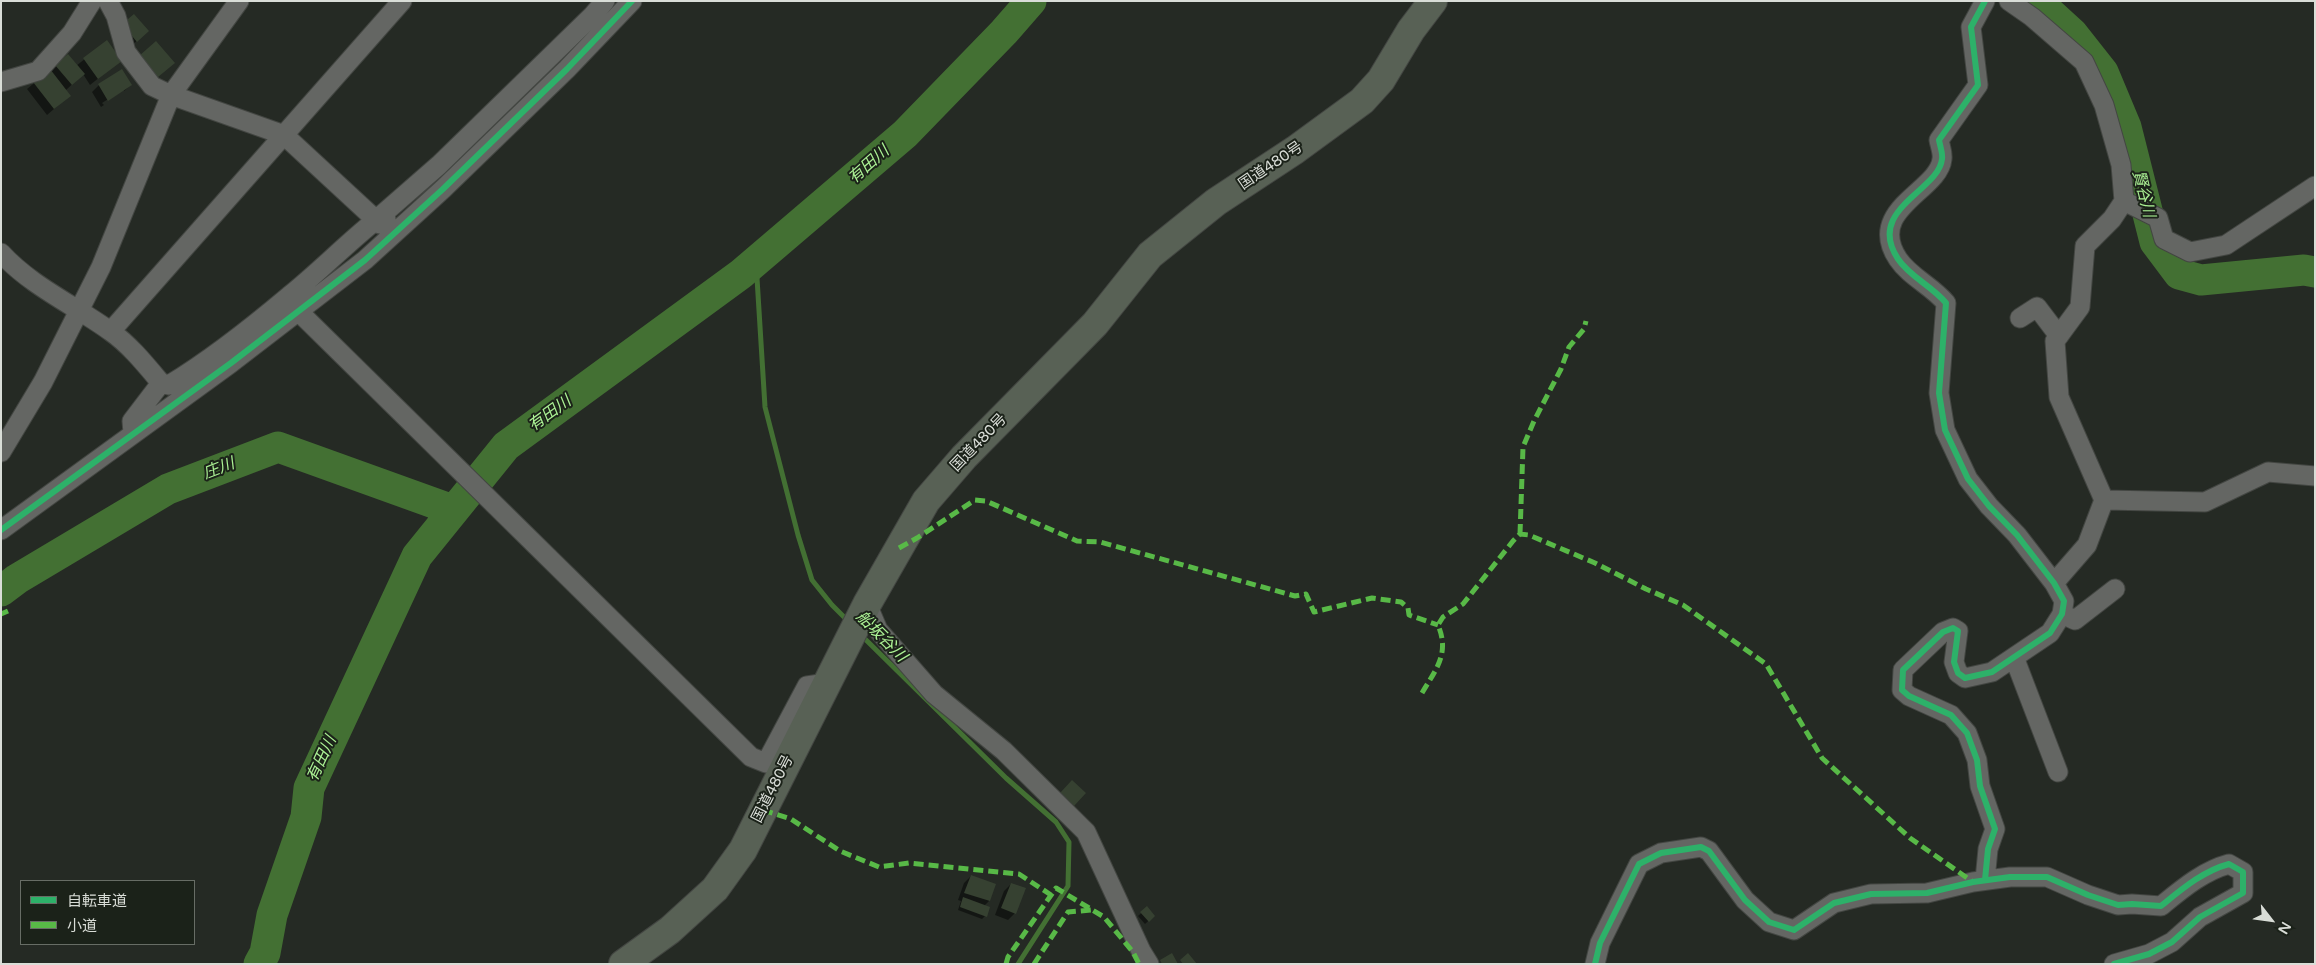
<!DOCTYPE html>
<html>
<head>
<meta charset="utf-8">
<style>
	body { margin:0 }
	#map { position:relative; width:2316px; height:965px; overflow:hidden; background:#252a24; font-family:"Varela Round","Noto Sans JP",sans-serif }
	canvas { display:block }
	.frame { position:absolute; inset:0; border:2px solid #d9ddd7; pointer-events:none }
	.legend { position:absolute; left:20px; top:880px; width:175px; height:65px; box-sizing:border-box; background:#1b2219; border:1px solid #676d65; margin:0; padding:6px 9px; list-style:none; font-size:15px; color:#d9ddd7 }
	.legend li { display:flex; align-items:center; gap:10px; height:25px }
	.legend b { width:25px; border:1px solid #676d65 }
	.north { position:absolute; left:2246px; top:895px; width:50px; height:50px; -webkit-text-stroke:4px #1b2219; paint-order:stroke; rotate:120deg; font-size:14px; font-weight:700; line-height:20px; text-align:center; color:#d9ddd7 }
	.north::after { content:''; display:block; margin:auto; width:18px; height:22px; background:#d9ddd7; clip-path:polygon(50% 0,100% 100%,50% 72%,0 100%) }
</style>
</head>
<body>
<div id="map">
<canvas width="2316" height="965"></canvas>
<div class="frame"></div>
<ul class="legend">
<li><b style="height:6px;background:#2db169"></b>自転車道</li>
<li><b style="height:6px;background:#58b947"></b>小道</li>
</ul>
<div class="north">N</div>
</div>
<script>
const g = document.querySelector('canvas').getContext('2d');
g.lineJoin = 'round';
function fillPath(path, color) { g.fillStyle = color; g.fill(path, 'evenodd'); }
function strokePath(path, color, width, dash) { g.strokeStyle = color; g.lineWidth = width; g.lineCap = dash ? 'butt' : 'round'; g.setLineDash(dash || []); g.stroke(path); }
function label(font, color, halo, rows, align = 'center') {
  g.font = font + ' "Varela Round","Noto Sans JP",sans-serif'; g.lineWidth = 4; g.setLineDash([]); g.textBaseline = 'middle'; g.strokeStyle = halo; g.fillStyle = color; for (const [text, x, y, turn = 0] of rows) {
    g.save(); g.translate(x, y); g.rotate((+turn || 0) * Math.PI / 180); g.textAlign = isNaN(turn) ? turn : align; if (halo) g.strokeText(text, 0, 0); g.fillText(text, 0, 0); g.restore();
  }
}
const shadow = new Path2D(`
	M123 25 140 38 129 48Z
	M106 42 120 61 90 85 83 74 65 91 69 96 47 115 27 89 56 65 76 66Z
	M99 85H131L124 91V89L102 103 104 105 101 107 92 92Z
	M971 876 994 885 989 901 984 906 985 916 982 919 958 910 961 901 958 900 964 883Z
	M1011 884 1015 913 1008 920 995 915 1004 891Z
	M1147 908 1154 916 1145 924 1138 916Z`);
const stream = new Path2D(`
	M756 262 765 407 798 535 812 580 832 605 849 622
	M860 634 1006 778 1056 822 1069 842 1068 886 1018 964`);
const river = new Path2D(`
	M2037 1 2073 34 2103 72 2126 127 2155 242 2179 274 2201 280 2304 270 2315 272
	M1 591 17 579 168 489 278 447 453 510
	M259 964 265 953 272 915 306 817 309 788 417 556 506 446 741 274 905 134 1004 32 1031 1`);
const building = new Path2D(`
	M134 14 149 31 137 42 122 24Z
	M107 40 122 61 98 79 83 58Z
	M156 41 175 63 158 77 139 56Z
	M68 54 85 74 72 85 55 65Z
	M50 69 71 96 54 109 33 82Z
	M122 69 132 85 108 101 98 84Z
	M1072 780 1086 793 1074 806 1060 793Z
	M971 875 996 884 990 901 964 893Z
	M1011 883 1026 888 1016 914 1001 908Z
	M963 897 990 907 987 917 960 907Z
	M1147 906 1155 916 1149 922 1140 912Z
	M1172 953 1178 964H1162L1160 960Z
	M1188 953 1197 964H1183L1180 960Z`);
const minor = new Path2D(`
	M108 1 116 16 126 52 152 86 171 95 284 135 376 220 439 165 593 15
	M1985 1 1971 27 1978 85 1939 140C1940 146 1943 153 1942 159 1939 191 1865 209 1898 259 1910 277 1932 286 1946 303L1939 393 1945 430 1968 479 1989 506 2017 535 2054 583 2064 601 2062 614 2050 633 1992 672 1965 678 1958 673 1954 662 1958 631 1953 628 1943 632 1903 670 1902 690 1909 696 1951 715 1967 733 1977 760 1980 786 1995 829 1988 849 1985 880
	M2009 1 2032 17 2084 62 2104 105 2121 165 2124 201 2112 219 2085 246 2080 307 2055 341 2059 397 2104 500 2087 545 2054 583
	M601 25 593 15 605 1
	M1 82 38 71 72 33 92 1
	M2124 201 2158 218 2164 239 2190 252 2226 245 2315 186
	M1 253C31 286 74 305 110 331 129 344 146 365 161 383L132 421 133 433
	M299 312 751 757 766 763 807 686 827 683
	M2020 318 2037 307 2059 336
	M111 331 402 1
	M161 383 169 385C212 359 251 328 289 296 319 272 346 244 376 220L380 224 386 219
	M1 452 43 382 101 267 171 95 239 1
	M2104 500 2205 502 2268 472 2315 476
	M1 530 231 363 365 260 443 189 567 69 632 1
	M867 604 878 630 934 694 1004 751 1086 832 1141 951 1149 964
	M2062 614 2075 620 2115 589
	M2014 657 2058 772
	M1595 964 1600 943 1639 864 1661 853 1701 847 1709 851 1745 900 1769 922 1794 930 1834 903 1871 894 1927 893 1973 882 2010 877H2047L2088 895 2118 905 2132 904 2161 906C2182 889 2203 871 2229 864L2243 872V893L2200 917 2172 942 2149 954 2114 964`);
const highway = new Path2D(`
	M623 964 670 930 715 889 743 850 867 604 926 501 964 457 1095 324 1150 255 1216 202 1295 150 1362 101 1381 80 1411 30 1433 1`);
const quiet = new Path2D(`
	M1520 534 1523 447 1534 421 1561 369 1569 347 1584 329 1586 321
	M899 548 917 538 975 500 986 501 1077 541 1100 542 1295 596 1306 594 1314 612 1372 598 1401 602 1408 608 1409 615 1438 625
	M1 614 8 611
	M1422 693C1436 669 1450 654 1438 625L1443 617 1463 604 1513 541 1520 534 1529 535 1595 563 1646 589 1683 605 1766 664 1822 758 1910 838 1973 882
	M763 810 791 819 840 851 879 867 909 863 1019 874 1051 895
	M1006 964 1008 957 1056 888 1104 917 1133 952 1139 964
	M1034 964 1068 912 1092 910`);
const cycleway = new Path2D(`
	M1985 1 1971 27 1978 85 1939 140C1940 146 1943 153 1942 159 1939 191 1865 209 1898 259 1910 277 1932 286 1946 303L1939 393 1945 430 1968 479 1989 506 2017 535 2054 583 2064 601 2062 614 2050 633 1992 672 1965 678 1958 673 1954 662 1958 631 1953 628 1943 632 1903 670 1902 690 1909 696 1951 715 1967 733 1977 760 1980 786 1995 829 1988 849 1985 880
	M1 530 231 363 365 260 443 189 567 69 632 1
	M1595 964 1600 943 1639 864 1661 853 1701 847 1709 851 1745 900 1769 922 1794 930 1834 903 1871 894 1927 893 1973 882 2010 877H2047L2088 895 2118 905 2132 904 2161 906C2182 889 2203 871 2229 864L2243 872V893L2200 917 2172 942 2149 954 2114 964`);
const streetNames = [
	["国道480号",1271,166,-34],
	["国道480号",979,443,-46],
	["国道480号",773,789,-63]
];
const waterNames = [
	["有田川",869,165,-41],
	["賢谷川",2143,194,76],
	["有田川",550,414,-36],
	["庄川",219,469,-21],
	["船坂谷川",881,637,45],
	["有田川",322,759,-65]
];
fillPath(shadow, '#0007');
strokePath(stream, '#437033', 5);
strokePath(river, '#437033', 31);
fillPath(building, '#364131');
strokePath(minor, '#434642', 21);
strokePath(highway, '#434642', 30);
strokePath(minor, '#646663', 19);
strokePath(highway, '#586155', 28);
strokePath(quiet, '#58b947', 5, [10, 5]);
strokePath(cycleway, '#2db169', 6);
label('15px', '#d9ddd7', '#1b2219', streetNames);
label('italic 16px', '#acf295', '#1b2219', waterNames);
</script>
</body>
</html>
